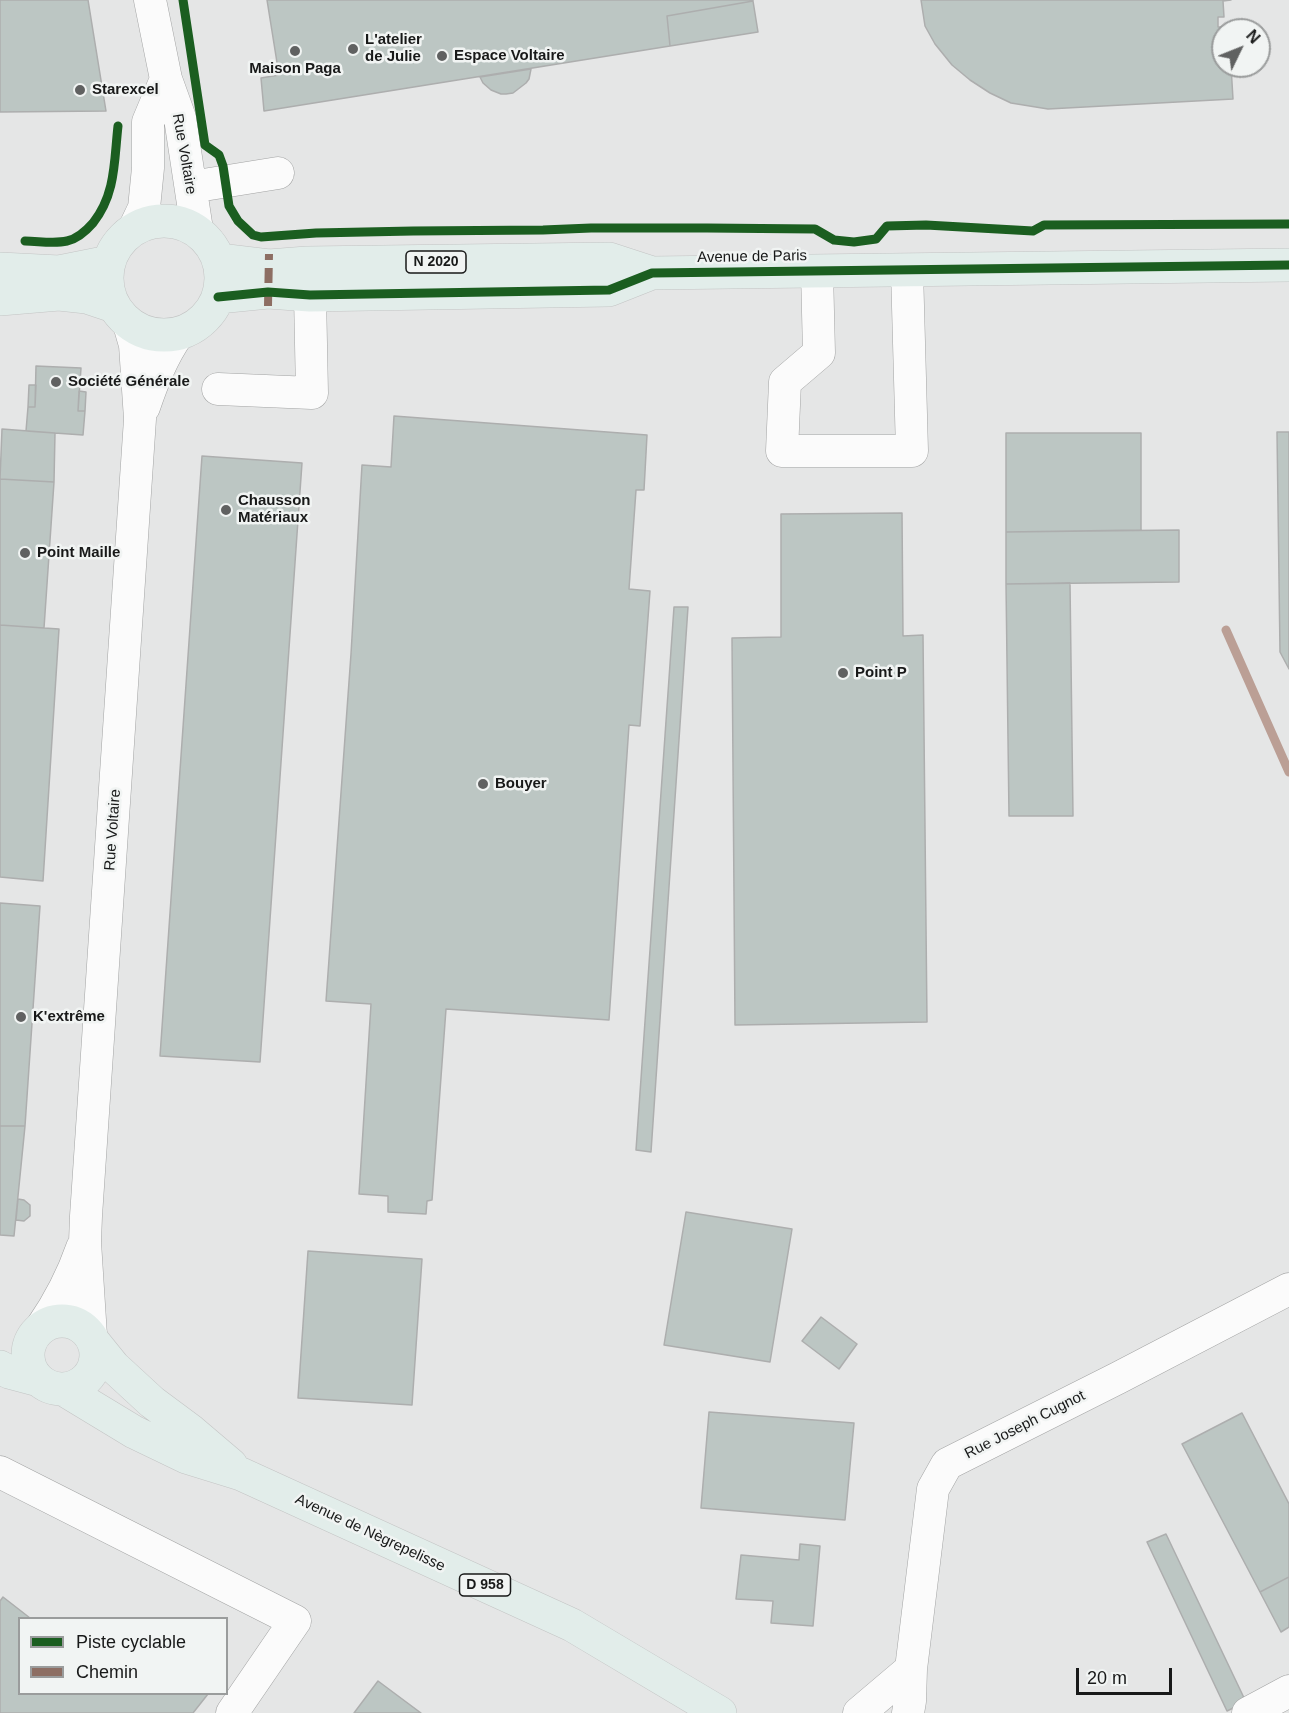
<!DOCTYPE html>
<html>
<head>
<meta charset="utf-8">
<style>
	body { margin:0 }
	#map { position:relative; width:1289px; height:1713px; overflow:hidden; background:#e5e6e6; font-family:Helvetica,sans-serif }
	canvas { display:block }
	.legend { position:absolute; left:18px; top:1617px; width:210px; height:78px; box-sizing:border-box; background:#f1f4f3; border:2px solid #9a9c9c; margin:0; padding:8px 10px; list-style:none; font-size:18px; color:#181919 }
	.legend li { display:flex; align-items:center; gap:12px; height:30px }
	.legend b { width:30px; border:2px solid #9a9c9c }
	.north { position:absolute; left:1211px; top:18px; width:60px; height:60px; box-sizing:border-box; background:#f1f4f3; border:2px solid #9a9c9c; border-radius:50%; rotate:47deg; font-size:16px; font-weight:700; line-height:24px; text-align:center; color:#181919 }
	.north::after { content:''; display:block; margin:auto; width:21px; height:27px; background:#606161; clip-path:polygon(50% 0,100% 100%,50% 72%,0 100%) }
	.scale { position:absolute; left:1076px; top:1668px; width:96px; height:27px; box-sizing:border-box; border:3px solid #181919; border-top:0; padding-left:8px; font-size:18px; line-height:21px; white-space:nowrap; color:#181919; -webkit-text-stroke:4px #f1f4f3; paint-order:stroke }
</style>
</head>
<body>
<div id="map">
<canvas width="1289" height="1713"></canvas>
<ul class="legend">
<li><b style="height:8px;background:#1b5e20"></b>Piste cyclable</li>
<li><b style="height:8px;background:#8d6e63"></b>Chemin</li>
</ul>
<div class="north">N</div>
<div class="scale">20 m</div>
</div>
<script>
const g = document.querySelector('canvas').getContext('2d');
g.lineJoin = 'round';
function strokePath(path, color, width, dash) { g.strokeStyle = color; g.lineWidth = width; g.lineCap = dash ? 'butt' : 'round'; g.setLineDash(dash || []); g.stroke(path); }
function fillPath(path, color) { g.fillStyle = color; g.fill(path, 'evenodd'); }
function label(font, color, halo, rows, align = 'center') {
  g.font = font + ' Helvetica,sans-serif'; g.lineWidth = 5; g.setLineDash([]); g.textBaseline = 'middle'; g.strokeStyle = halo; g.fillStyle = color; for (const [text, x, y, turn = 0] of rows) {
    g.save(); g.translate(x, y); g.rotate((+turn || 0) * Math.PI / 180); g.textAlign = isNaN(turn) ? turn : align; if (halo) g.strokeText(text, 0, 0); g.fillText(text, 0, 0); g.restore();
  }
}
const stream = new Path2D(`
	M1226 630 1289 772`);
const building = new Path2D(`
	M0 0H88L106 111 0 112Z
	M267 0H753V1L667 16 670 46 264 111 261 78 279 75Z
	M921 0H1231L1223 1 1224 17H1218V27H1229V30H1223V66H1231L1233 99 1048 109 1011 103 990 93 970 80 952 65 935 44 925 26Z
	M753 1 758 32 670 46 667 16Z
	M531 69 529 79 526 83 513 93 506 94H501L491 90 483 83 480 77Z
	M36 366 81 368 78 411H85L83 435 26 431 28 407H35Z
	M29 385H36L35 407H28Z
	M79 391 86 392 85 411H78Z
	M394 416 647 435 644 490H636L629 589 650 591 640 726 629 725 609 1020 446 1009 432 1200 427 1201 426 1214 388 1212V1196L359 1194 371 1004 326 1001 351 654 362 465 391 467Z
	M2 429 55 433 54 482 0 479Z
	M1277 432H1289V669L1280 652Z
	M1006 433H1141V530L1006 532Z
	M202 456 302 463 260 1062 160 1056Z
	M0 479 54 482 44 628 0 625Z
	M902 513 903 636 923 635 927 1022 735 1025 732 638 781 637V514Z
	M1179 530V582L1006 584V532Z
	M1070 583 1073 816H1009L1006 584Z
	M674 607H688L651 1152 636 1150Z
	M0 625 59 629 43 881 0 877Z
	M0 903 40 906 25 1126H0Z
	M0 1126H25L14 1236 0 1235Z
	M18 1199 24 1200 30 1205V1216L24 1221 16 1220Z
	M686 1212 792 1229 770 1362 664 1345Z
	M308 1251 422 1259 412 1405 298 1398Z
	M821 1317 857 1344 839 1369 802 1341Z
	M709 1412 854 1423 845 1520 701 1508Z
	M1242 1413 1289 1504V1577L1260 1592 1182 1444Z
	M1166 1534 1246 1702 1227 1711 1147 1542Z
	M800 1544 820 1546 813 1626 771 1623 773 1601 736 1599 741 1555 799 1560Z
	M1289 1577V1627L1281 1632 1260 1592Z
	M3 1597 30 1618H20V1694H208L193 1713H0V1601Z
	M378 1681 421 1713H354Z`);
const minor = new Path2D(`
	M150 0 166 79 180 118 197 230
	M191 187 278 173
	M134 229 144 208 148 168V122L166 79
	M817 271 819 353 785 382 782 451H912L907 270
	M218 389 312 393 310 295
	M144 407C153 381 162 357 178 334
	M41 1328C59 1302 72 1277 82 1248
	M91 1336 85 1242 86 1216 140 419 135 345 129 324
	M0 1472 295 1621 232 1713
	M859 1713 911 1669
	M908 1713 910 1701 911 1669 933 1489 947 1464 1118 1378 1289 1289
	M1248 1713 1289 1691`);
const major = new Path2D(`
	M107 278a57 57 0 1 1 114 0a57 57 0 1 1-114 0Z
	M219 260 269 266 307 263 609 259 652 273 1289 265
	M0 269 59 272 109 262
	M218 297 268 292 310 295 609 290 652 273
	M0 299 59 294 87 297 114 306
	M28 1355a34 34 0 1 1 68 0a34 34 0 1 1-68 0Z
	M93 1341 114 1367 152 1402 191 1431 231 1465
	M0 1367 9 1372 39 1380
	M63 1389 134 1432 186 1457 241 1474 572 1625 720 1713`);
const quiet = new Path2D(`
	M268 306 269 254`);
const cycleway = new Path2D(`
	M183 0 205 145 219 155 223 166 229 206 238 221 253 235 261 237 316 233 413 231 543 230 591 228H707L815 229 834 240 854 242 876 239 887 226 926 225 1033 231 1044 225 1289 224
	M25 241C38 241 54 244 67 241 77 239 86 231 93 223 116 194 114 161 118 126
	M218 297 268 292 310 295 609 290 652 273 1289 265`);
const markers = [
	[353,49,6,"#606161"],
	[295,51,6,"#606161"],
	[442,56,6,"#606161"],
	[80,90,6,"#606161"],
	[56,382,6,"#606161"],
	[226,510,6,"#606161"],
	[25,553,6,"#606161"],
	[843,673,6,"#606161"],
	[483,784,6,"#606161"],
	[21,1017,6,"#606161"]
];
const shields = [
	[436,262,60],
	[485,1585,51]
];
const shieldNames = [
	["N 2020",436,262],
	["D 958",485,1585]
];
const poiNames = [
	["L'atelier",365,40],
	["de Julie",365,57],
	["Espace Voltaire",454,56],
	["Maison Paga",295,69,"center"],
	["Starexcel",92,90],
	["Société Générale",68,382],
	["Chausson",238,501],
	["Matériaux",238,518],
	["Point Maille",37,553],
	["Point P",855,673],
	["Bouyer",495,784],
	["K'extrême",33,1017]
];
const streetNames = [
	["Rue Voltaire",184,154,80],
	["Avenue de Paris",752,257,-1],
	["Rue Voltaire",113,830,-86],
	["Rue Joseph Cugnot",1025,1425,-27],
	["Avenue de Nègrepelisse",370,1533,25]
];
strokePath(stream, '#bb9f95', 9);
fillPath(building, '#bcc6c3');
strokePath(building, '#adaeae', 1.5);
strokePath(minor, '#a2a3a3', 33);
strokePath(major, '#c3c4c4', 34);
strokePath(minor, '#fbfbfb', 32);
strokePath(major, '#e2edea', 33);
strokePath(quiet, '#8d6e63', 8, [15, 8]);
strokePath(cycleway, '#1b5e20', 9);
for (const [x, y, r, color] of markers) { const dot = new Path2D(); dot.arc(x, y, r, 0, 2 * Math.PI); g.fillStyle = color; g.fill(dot); strokePath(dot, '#f1f4f3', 2); }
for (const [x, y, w] of shields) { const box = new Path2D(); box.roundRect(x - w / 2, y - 11, w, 22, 4.5); g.fillStyle = '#f1f4f3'; g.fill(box); strokePath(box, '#181919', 1.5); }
label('bold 14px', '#181919', null, shieldNames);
label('bold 15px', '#181919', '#f1f4f3', poiNames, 'left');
label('15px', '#181919', '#f1f4f3', streetNames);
</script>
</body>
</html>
